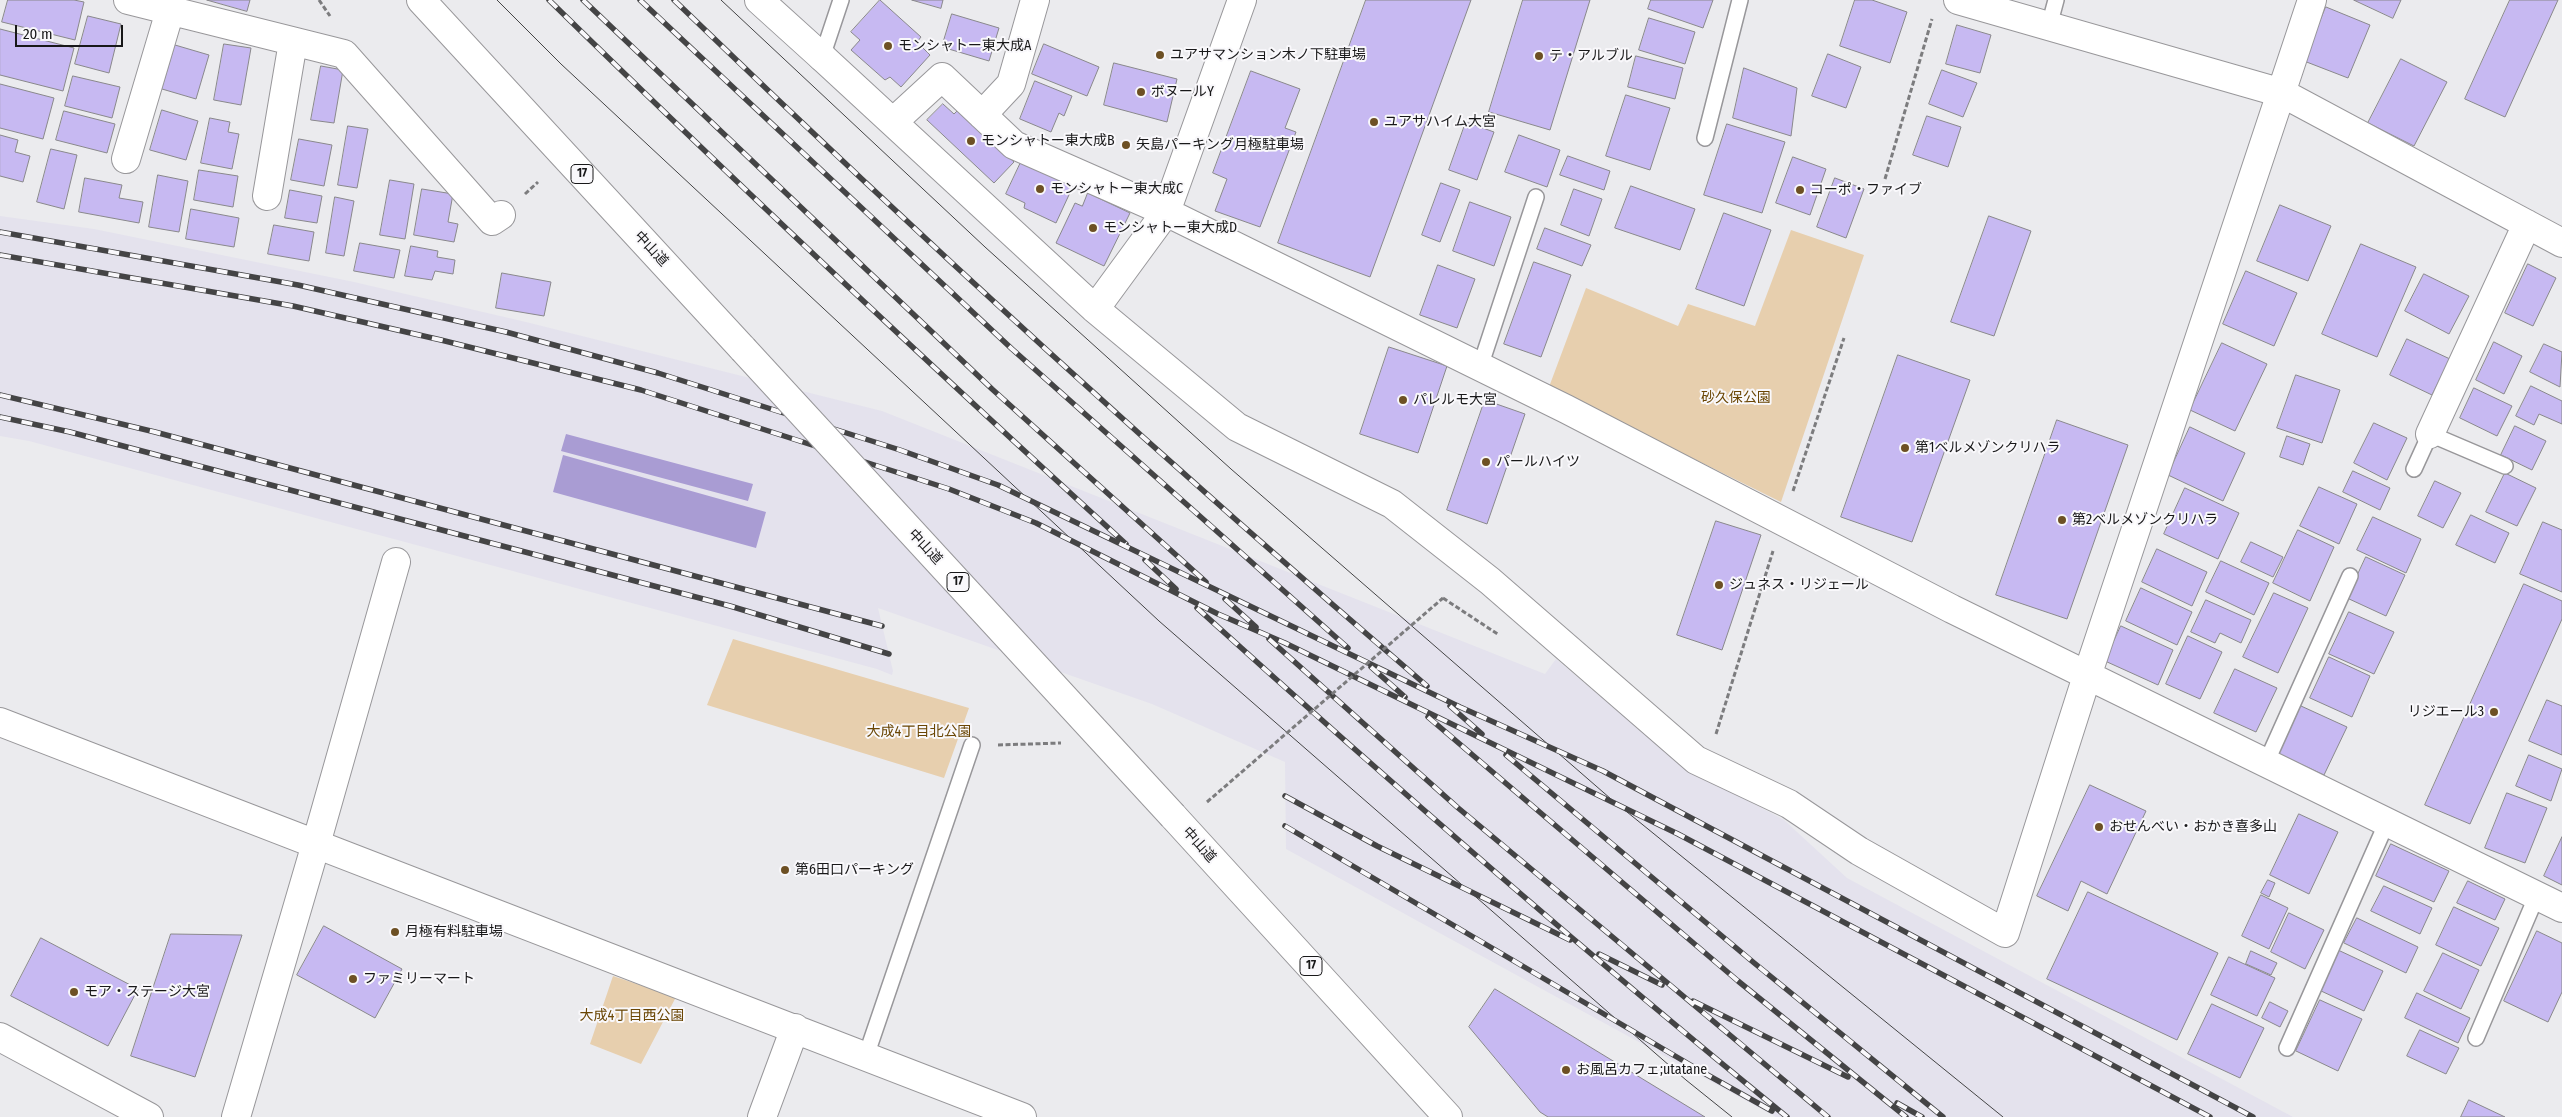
<!DOCTYPE html>
<html>
<head>
<meta charset="utf-8">
<style>
	body { margin:0 }
	#map { position:relative; width:2562px; height:1117px; overflow:hidden; background:#ebebee; font-family:"Fira Sans Condensed",sans-serif }
	canvas { display:block }
	.scale { position:absolute; left:15px; top:25px; width:108px; height:22px; box-sizing:border-box; border:2px solid #181819; border-top:0; padding-left:6px; font-size:15px; line-height:18px; white-space:nowrap; color:#181819; -webkit-text-stroke:4px #f9f8fb; paint-order:stroke }
</style>
</head>
<body>
<div id="map">
<canvas width="2562" height="1117"></canvas>
<div class="scale">20 m</div>
</div>
<script>
const g = document.querySelector('canvas').getContext('2d');
g.lineJoin = 'round';
function fillPath(path, color) { g.fillStyle = color; g.fill(path, 'evenodd'); }
function strokePath(path, color, width, dash) { g.strokeStyle = color; g.lineWidth = width; g.lineCap = dash ? 'butt' : 'round'; g.setLineDash(dash || []); g.stroke(path); }
function label(font, color, halo, rows, align = 'center') {
  g.font = font + ' "Fira Sans Condensed","Noto Sans JP",sans-serif'; g.lineWidth = 4; g.setLineDash([]); g.textBaseline = 'middle'; g.strokeStyle = halo; g.fillStyle = color; for (const [text, x, y, turn = 0] of rows) {
    g.save(); g.translate(x, y); g.rotate((+turn || 0) * Math.PI / 180); g.textAlign = isNaN(turn) ? turn : align; if (halo) g.strokeText(text, 0, 0); g.fillText(text, 0, 0); g.restore();
  }
}
const built = new Path2D(`
	M0 216 94 229 354 282 526 322 882 411 1545 674 1556 659 1682 765 1784 820 1847 878 2293 1117H1776L1286 849 1285 762 1152 704 878 608 893 671 892 675 877 669 405 542 29 441 0 436Z`);
const green = new Path2D(`
	M1791 230 1864 255 1781 502 1549 387 1586 288 1678 326 1688 304 1755 326Z
	M733 639 969 708 944 778 707 705Z
	M613 976 676 997 641 1064 590 1044Z`);
const water = new Path2D(`
	M566 434 753 484 748 501 561 451Z
	M563 455 766 512 756 548 553 492Z`);
const building = new Path2D(`
	M8 0H74L84 2 75 40 2 22Z
	M207 0H250L247 11Z
	M880 0 921 37 917 42 930 55 901 87 890 77 885 80 851 50 860 40 851 32Z
	M912 0H943L941 8Z
	M1366 0H1471L1370 277 1278 243Z
	M1523 0H1590L1550 130 1489 112Z
	M1651 0H1713L1703 28 1648 9Z
	M1855 0H1872L1907 12 1890 63 1840 46Z
	M2354 0H2401L2393 18Z
	M2510 0H2558L2505 117 2465 99Z
	M2326 7 2370 25 2348 78 2304 61Z
	M952 14 999 28 989 61 942 47Z
	M88 16 121 24 109 73 75 64Z
	M1649 18 1695 32 1685 64 1639 50Z
	M1957 25 1991 35 1980 73 1946 64Z
	M0 29 74 48 63 91 0 75Z
	M224 44 251 48 241 105 214 100Z
	M1044 44 1099 67 1087 96 1032 74Z
	M175 45 209 55 196 99 162 89Z
	M1828 54 1861 67 1846 108 1812 96Z
	M1636 56 1683 68 1675 99 1628 87Z
	M2401 59 2447 82 2414 146 2368 123Z
	M1114 63 1177 79 1167 122 1104 105Z
	M321 66 343 70 334 123 311 120Z
	M1744 68 1797 88 1791 136 1733 118Z
	M1942 70 1977 83 1963 117 1929 104Z
	M1251 71 1300 89 1285 128 1296 132 1260 227 1215 211 1227 179 1213 173Z
	M73 76 120 87 112 118 65 106Z
	M1035 81 1072 96 1064 116 1059 113 1051 132 1020 119Z
	M0 84 54 98 43 139 0 128Z
	M1626 95 1670 108 1650 170 1606 156Z
	M943 104 954 114 958 110 1014 162 994 183 927 120Z
	M162 110 198 121 186 160 150 150Z
	M64 111 115 124 107 153 56 140Z
	M1927 116 1961 127 1948 167 1913 155Z
	M210 118 230 122 228 132 239 134 232 169 201 163Z
	M1466 122 1494 132 1477 180 1449 170Z
	M1727 124 1785 142 1762 213 1704 195Z
	M348 126 368 129 357 188 338 185Z
	M0 135 18 140 15 152 30 156 23 182 0 176Z
	M1519 135 1560 150 1547 187 1505 172Z
	M299 139 332 145 324 186 291 180Z
	M51 149 77 155 64 209 37 202Z
	M1568 156 1610 171 1604 190 1560 175Z
	M1793 157 1826 169 1810 215 1776 203Z
	M1022 160 1074 184 1056 223 1024 208 1025 203 1006 194Z
	M199 170 238 176 233 207 194 200Z
	M158 175 188 181 179 232 149 227Z
	M85 178 122 185 119 198 143 202 139 223 79 212Z
	M1835 178 1864 189 1846 238 1817 227Z
	M390 180 414 184 405 239 380 235Z
	M1441 183 1460 190 1440 242 1422 235Z
	M1631 186 1695 209 1680 250 1615 228Z
	M422 189 453 194 448 222 458 224 454 242 414 235Z
	M1574 189 1602 199 1589 236 1561 225Z
	M290 190 322 196 317 223 285 218Z
	M1088 193 1130 213 1104 266 1056 243 1075 203 1082 206Z
	M335 197 354 201 344 256 326 253Z
	M1470 202 1511 217 1494 266 1453 251Z
	M2280 205 2331 226 2308 281 2257 261Z
	M191 209 239 218 234 247 186 239Z
	M1724 213 1771 230 1744 306 1696 289Z
	M1989 216 2031 231 1994 336 1951 322Z
	M274 225 314 232 309 261 268 254Z
	M1545 228 1591 245 1582 266 1537 249Z
	M360 243 400 250 394 278 354 271Z
	M2361 244 2416 267 2377 357 2322 334Z
	M411 246 438 251 437 257 455 260 453 274 435 271 432 280 405 276Z
	M1534 262 1571 275 1541 357 1504 344Z
	M2528 264 2556 278 2533 326 2505 313Z
	M1438 265 1475 279 1457 328 1420 315Z
	M2246 271 2297 293 2274 346 2223 324Z
	M502 273 551 282 544 316 496 308Z
	M2424 274 2469 296 2449 334 2405 311Z
	M2407 339 2450 359 2432 395 2390 375Z
	M2494 342 2522 356 2504 394 2476 380Z
	M2222 343 2267 364 2235 431 2190 410Z
	M2544 344 2562 352 2560 387 2530 372Z
	M1389 347 1447 366 1418 453 1360 434Z
	M1898 355 1970 380 1912 542 1841 517Z
	M2296 375 2340 390 2322 443 2277 428Z
	M2531 386 2562 401V424L2539 414 2534 425 2516 416Z
	M2474 388 2512 406 2497 436 2460 418Z
	M1485 400 1525 414 1487 524 1447 510Z
	M2057 420 2128 445 2067 619 1996 595Z
	M2374 423 2407 438 2387 480 2354 463Z
	M2515 426 2546 441 2532 470 2501 455Z
	M2190 427 2245 453 2223 501 2168 475Z
	M2287 436 2310 444 2303 465 2280 457Z
	M2353 471 2390 488 2380 510 2343 492Z
	M2505 473 2536 488 2517 526 2486 512Z
	M2435 481 2461 493 2443 528 2418 516Z
	M2319 487 2357 504 2339 544 2300 526Z
	M2185 488 2239 513 2218 559 2164 534Z
	M2471 515 2509 533 2495 563 2456 545Z
	M2373 517 2421 539 2406 573 2357 550Z
	M1716 521 1761 535 1722 650 1677 635Z
	M2543 522 2562 530V592L2520 574Z
	M2298 530 2334 547 2310 601 2273 583Z
	M2251 542 2283 557 2273 577 2241 562Z
	M2157 549 2207 572 2192 606 2142 582Z
	M2366 557 2405 575 2386 616 2347 598Z
	M2221 561 2269 583 2254 615 2206 592Z
	M2524 584 2562 601V619L2470 824 2425 805Z
	M2141 588 2192 612 2177 645 2126 621Z
	M2274 593 2308 608 2278 673 2243 657Z
	M2206 600 2251 620 2241 643 2220 633 2215 643 2191 632Z
	M2349 612 2394 632 2374 674 2329 654Z
	M2121 626 2173 650 2158 685 2105 661Z
	M2188 636 2222 652 2200 699 2166 684Z
	M2329 657 2370 676 2352 717 2310 698Z
	M2235 669 2277 688 2256 732 2214 713Z
	M2547 700 2562 706V755L2529 741Z
	M2301 706 2347 727 2324 775 2279 754Z
	M2529 755 2562 769 2551 801 2516 786Z
	M2090 785 2146 811 2107 894 2081 881 2068 911 2037 896Z
	M2507 793 2547 808 2525 863 2485 848Z
	M2299 814 2338 832 2309 894 2270 875Z
	M2562 837V885L2544 876Z
	M2391 844 2449 871 2434 902 2376 876Z
	M2268 880 2275 883 2269 897 2261 893Z
	M2468 881 2505 899 2495 920 2457 903Z
	M2384 886 2432 908 2420 934 2371 911Z
	M2088 892 2218 953 2177 1040 2047 979Z
	M2261 895 2288 908 2269 949 2242 936Z
	M2454 907 2499 928 2481 966 2436 945Z
	M2289 913 2324 930 2305 969 2271 952Z
	M2357 918 2418 947 2406 973 2344 943Z
	M324 926 402 969 375 1018 297 975Z
	M2537 931 2562 943V992L2548 1022 2504 1001Z
	M171 934 242 935 195 1077 131 1056Z
	M41 938 138 989 108 1046 11 996Z
	M2338 950 2383 971 2364 1011 2319 990Z
	M2251 951 2277 963 2271 975 2246 964Z
	M2443 953 2479 970 2461 1009 2424 991Z
	M2229 957 2275 978 2257 1016 2211 995Z
	M1495 989 1705 1117H1548L1540 1112 1469 1027Z
	M2417 993 2470 1018 2458 1043 2405 1018Z
	M2320 1000 2362 1019 2338 1071 2296 1051Z
	M2270 1002 2288 1011 2280 1027 2262 1018Z
	M2212 1004 2264 1028 2240 1078 2188 1054Z
	M2420 1030 2459 1048 2446 1074 2407 1056Z
	M2469 1100 2505 1117H2461Z`);
const path = new Path2D(`
	M319 0 330 16
	M1885 179 1932 19
	M525 194 538 182
	M1793 491 1844 338
	M1443 598 1499 635
	M1716 734 1773 551
	M998 745 1061 743`);
const lane = new Path2D(`
	M2049 26 2056 0
	M822 57 841 0
	M1705 138 1740 0
	M1480 367 1536 197
	M2414 469 2430 434 2505 466
	M2266 763 2350 576
	M2476 1038 2537 895
	M2287 1048 2387 822
	M866 1056 972 745`);
const street = new Path2D(`
	M128 0 344 54 492 221 501 215
	M1958 0 2282 93 2562 243
	M822 57 1095 309 1237 427 1392 504 1490 581 1696 760 1789 804 1859 851 2005 933 2087 676 2312 0
	M982 115 1011 84 1035 0
	M893 122 942 77 1014 145 1166 212 1566 409 1952 609 2562 908
	M126 159 170 11
	M267 196 293 42
	M1095 309 1166 212 1242 0
	M2430 434 2527 224
	M0 722 1022 1117
	M316 844 396 562
	M762 1117 795 1028`);
const secondary = new Path2D(`
	M759 0 822 57
	M0 1037 149 1117
	M236 1117 316 844`);
const highway = new Path2D(`
	M421 0 743 349
	M1173 816 1448 1117`);
const tram = new Path2D(`
	M497 0 561 64 1159 621 1686 1080 1732 1117
	M721 0 985 247 1231 469 1611 799 2003 1117`);
const rail = new Path2D(`
	M549 0C738 185 931 366 1126 544
	M583 0 992 389 1206 582
	M640 0 1012 349 1348 648
	M674 0C918 236 1169 465 1427 686
	M0 232 298 285 506 332 658 373 900 450 998 485 1460 707 1603 771 2253 1117
	M0 255 293 306 441 340 641 390 949 489 1036 523 1218 614 1285 643 1678 834 2210 1117
	M0 395 155 432 882 626
	M0 417 70 432 730 606 889 654
	M1145 560 1176 589
	M1225 599 1256 627
	M1197 608C1389 782 1586 953 1787 1117
	M1269 639 1457 807 1828 1117
	M1371 667 1405 697
	M1450 706 1482 734
	M1428 717 1738 981 1906 1117
	M1506 755 1753 962 1943 1117
	M1285 796 1377 846 1570 940
	M1285 826 1704 1073 1772 1111
	M1599 954 1662 985
	M1693 1001 1848 1077
	M1897 1103 1922 1117`);
const pathBridge = new Path2D(`
	M1207 802 1443 598`);
const highwayBridge = new Path2D(`
	M743 349 1173 816`);
const markers = [
	[888,46,5,"#6d5024"],
	[1160,55,5,"#6d5024"],
	[1539,56,5,"#6d5024"],
	[1141,92,5,"#6d5024"],
	[1374,122,5,"#6d5024"],
	[971,141,5,"#6d5024"],
	[1126,145,5,"#6d5024"],
	[1040,189,5,"#6d5024"],
	[1800,190,5,"#6d5024"],
	[1093,228,5,"#6d5024"],
	[1403,400,5,"#6d5024"],
	[1905,448,5,"#6d5024"],
	[1486,462,5,"#6d5024"],
	[2062,520,5,"#6d5024"],
	[1719,585,5,"#6d5024"],
	[2494,712,5,"#6d5024"],
	[2099,827,5,"#6d5024"],
	[785,870,5,"#6d5024"],
	[395,932,5,"#6d5024"],
	[353,979,5,"#6d5024"],
	[74,992,5,"#6d5024"],
	[1566,1070,5,"#6d5024"]
];
const shields = [
	[582,174,22],
	[958,582,22],
	[1311,966,22]
];
const shieldNames = [
	["17",582,174],
	["17",958,582],
	["17",1311,966]
];
const poiNames = [
	["モンシャトー東大成A",898,46],
	["ユアサマンション木ノ下駐車場",1170,55],
	["テ・アルブル",1549,56],
	["ボヌールY",1151,92],
	["ユアサハイム大宮",1384,122],
	["モンシャトー東大成B",981,141],
	["矢島パーキング月極駐車場",1136,145],
	["モンシャトー東大成C",1050,189],
	["コーポ・ファイブ",1810,190],
	["モンシャトー東大成D",1103,228],
	["パレルモ大宮",1413,400],
	["第1ベルメゾンクリハラ",1915,448],
	["パールハイツ",1496,462],
	["第2ベルメゾンクリハラ",2072,520],
	["ジュネス・リジェール",1729,585],
	["リジエール3",2484,712,"right"],
	["おせんべい・おかき喜多山",2109,827],
	["第6田口パーキング",795,870],
	["月極有料駐車場",405,932],
	["ファミリーマート",363,979],
	["モア・ステージ大宮",84,992],
	["お風呂カフェ;utatane",1576,1070]
];
const streetNames = [
	["中山道",651,249,47],
	["中山道",925,547,47],
	["中山道",1199,845,48]
];
const parkNames = [
	["砂久保公園",1736,398],
	["大成4丁目北公園",919,732],
	["大成4丁目西公園",632,1016]
];
fillPath(built, '#e4e2ed');
fillPath(green, '#e7cfae');
fillPath(water, '#a99cd3');
fillPath(building, '#c7b9f2');
strokePath(building, '#89888b', 1);
strokePath(lane, '#98979a', 18);
strokePath(street, '#98979a', 30);
strokePath(secondary, '#98979a', 30);
strokePath(highway, '#98979a', 30);
strokePath(path, '#7c7c7e', 3, [5, 2.5]);
strokePath(lane, '#fff', 15);
strokePath(street, '#fff', 28);
strokePath(secondary, '#fff', 28);
strokePath(highway, '#fff', 28);
strokePath(tram, '#444445', 1);
strokePath(rail, '#444445', 5.5);
strokePath(rail, '#f9f8fb', 4, [11]);
strokePath(highwayBridge, '#98979a', 30, []);
strokePath(pathBridge, '#7c7c7e', 3, [5, 2.5]);
strokePath(highwayBridge, '#fff', 28);
for (const [x, y, r, color] of markers) { const dot = new Path2D(); dot.arc(x, y, r, 0, 2 * Math.PI); g.fillStyle = color; g.fill(dot); strokePath(dot, '#f9f8fb', 2); }
for (const [x, y, w] of shields) { const box = new Path2D(); box.roundRect(x - w / 2, y - 9.5, w, 19, 4); g.fillStyle = '#f9f8fb'; g.fill(box); strokePath(box, '#181819', 1); }
label('bold 12px', '#181819', null, shieldNames);
label('14px', '#181819', '#f9f8fb', poiNames, 'left');
label('14px', '#181819', '#f9f8fb', streetNames);
label('14px', '#6a4604', '#f9f8fb', parkNames);
</script>
</body>
</html>
